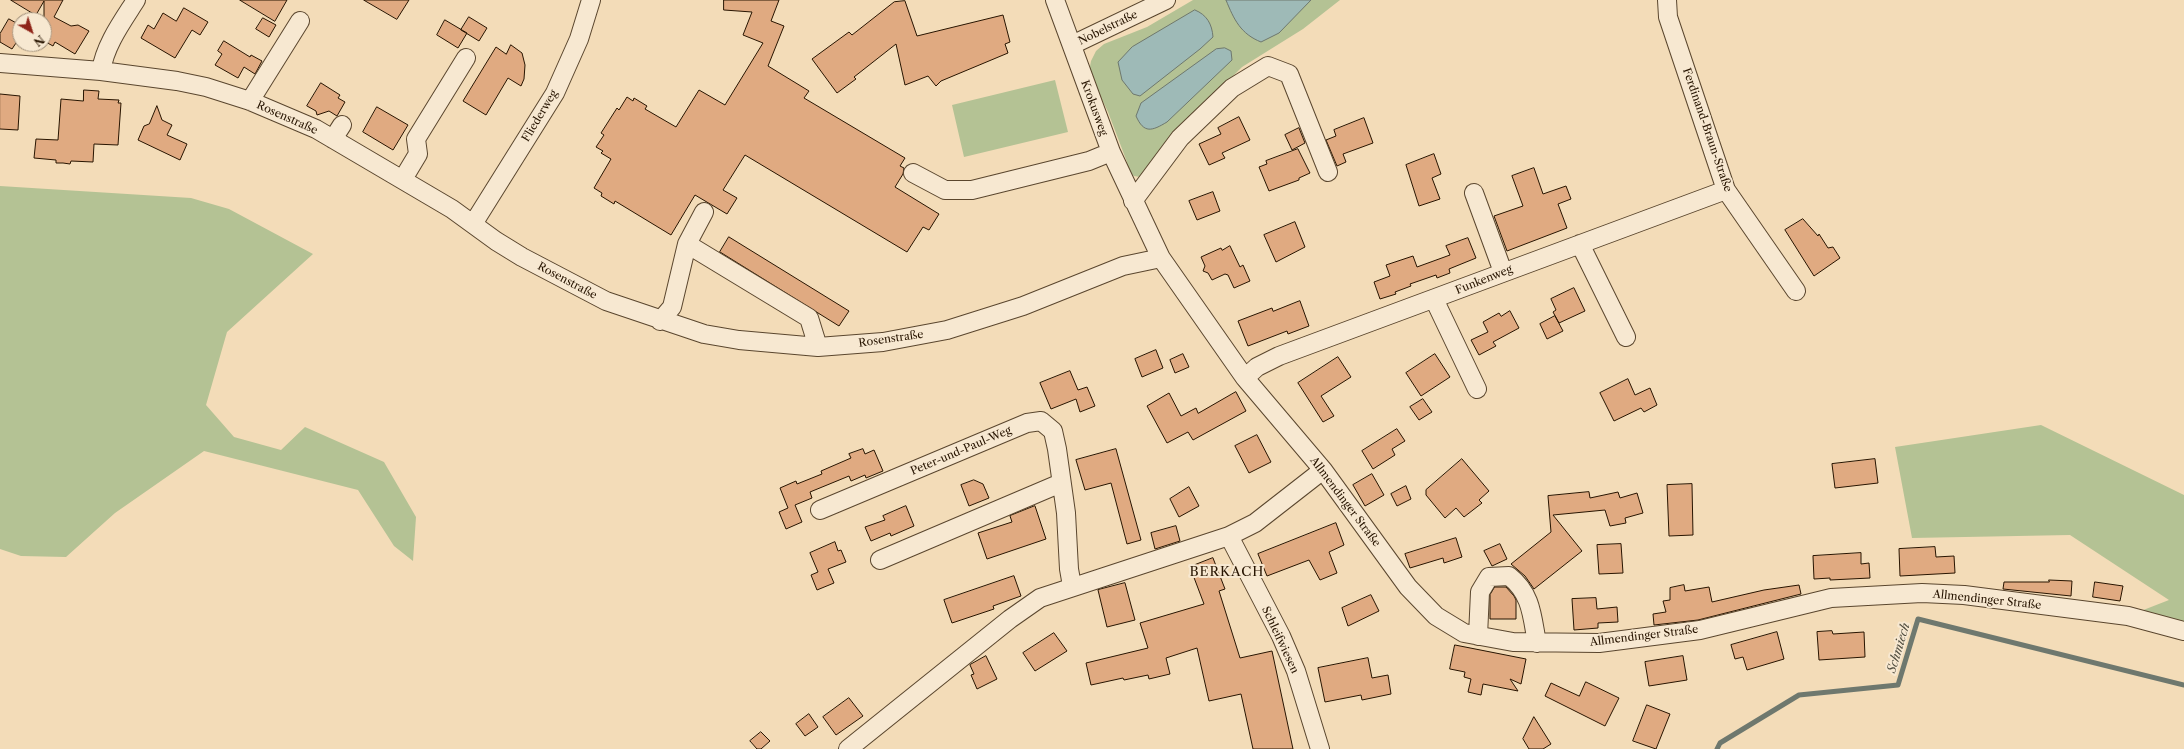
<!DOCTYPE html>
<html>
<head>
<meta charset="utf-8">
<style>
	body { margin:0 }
	#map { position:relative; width:2184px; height:749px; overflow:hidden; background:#f3dcb8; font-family:"Libre Caslon Text",serif }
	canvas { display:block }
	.north { position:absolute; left:12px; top:12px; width:40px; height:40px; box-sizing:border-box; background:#f7e8d1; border:1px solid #a4937d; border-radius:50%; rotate:141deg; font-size:11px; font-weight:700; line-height:16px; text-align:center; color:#271400 }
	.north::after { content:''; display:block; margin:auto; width:14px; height:18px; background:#8f2418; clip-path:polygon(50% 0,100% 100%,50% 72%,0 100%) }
</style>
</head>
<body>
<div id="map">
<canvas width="2184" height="749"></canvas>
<div class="north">N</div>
</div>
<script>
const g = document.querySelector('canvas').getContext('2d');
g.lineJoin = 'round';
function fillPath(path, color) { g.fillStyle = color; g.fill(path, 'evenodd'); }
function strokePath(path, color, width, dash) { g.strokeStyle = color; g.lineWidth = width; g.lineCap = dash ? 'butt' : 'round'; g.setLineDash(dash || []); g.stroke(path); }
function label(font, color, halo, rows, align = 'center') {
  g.font = font + ' "Libre Caslon Text",serif'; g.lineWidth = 4; g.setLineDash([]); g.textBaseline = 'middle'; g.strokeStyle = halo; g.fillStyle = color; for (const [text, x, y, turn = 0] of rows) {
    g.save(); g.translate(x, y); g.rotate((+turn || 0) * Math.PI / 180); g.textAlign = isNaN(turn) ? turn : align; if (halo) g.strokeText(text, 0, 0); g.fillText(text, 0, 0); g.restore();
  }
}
const green = new Path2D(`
	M1193 0H1340L1303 29 1242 67 1196 113 1140 177 1134 176 1128 171 1127 162 1108 112 1089 72 1091 61 1096 51 1104 44 1147 27Z
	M1055 80 1068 132 964 157 952 105Z
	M0 186 191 198 229 209 313 254 227 332 206 405 234 437 281 450 305 427 384 462 416 517 413 561 394 546 358 490 204 451 115 513 66 557 21 556 0 549Z
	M2041 425 2184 495V629L2128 616 2169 600 2070 535 1912 538 1895 447Z`);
const water = new Path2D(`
	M1226 0H1311L1279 33 1261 42C1241 34 1234 20 1226 0Z
	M1195 10C1207 15 1212 24 1213 37L1200 49 1140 96 1133 94 1122 80 1118 62 1132 47Z
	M1225 48 1231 51 1232 60 1167 122C1152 131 1144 134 1136 116L1141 103 1216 49Z`);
const stream = new Path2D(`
	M1717 749 1720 743 1799 695 1898 685 1918 619 2184 685`);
const building = new Path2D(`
	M11 0H63L54 17 71 26 78 25 89 31 75 54 55 42 53 46 44 41V1L36 15Z
	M240 0H287L275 21Z
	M364 0H409L397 19Z
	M724 0H779L771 21 784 26 768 66 809 91 804 98 905 158 900 166 904 168 903 174 895 187 939 214 929 230 923 227 907 252 745 155 723 190 737 198 727 214 695 195 671 235 615 201 614 204 601 196 602 193 594 188 611 159 601 153 603 151 596 147 604 135 601 133 617 108 619 110 627 97 633 101 634 98 647 106 645 109 676 127 699 90 725 105 763 43 743 35 752 12 724 10Z
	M905 1 917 36 1003 15 1010 42 1005 44 1008 53 941 81 936 86 928 76 905 85 896 44 854 77 856 79 837 93 812 59 849 32 852 35 894 2Z
	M184 8 208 22 200 35 192 30 175 58 141 38 148 25 154 29 163 13 176 21Z
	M469 17 487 28 479 41 461 30Z
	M263 18 276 25 269 37 256 29Z
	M9 19 20 25V45L16 43 12 49 0 42V34Z
	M445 20 467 33 458 48 437 35Z
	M224 41 250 57 251 55 262 61 255 74 244 67 238 78 215 65 222 54 218 51Z
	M511 45 522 53 525 65 524 79 521 86 508 78 486 115 463 101 496 47 506 54Z
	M321 83 340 95 338 98 345 102 337 116 329 111 317 115 316 111 307 106Z
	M84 90 99 91 98 99 119 100 118 103H121L118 145 94 144 93 162 71 161 70 164 63 163H56V160L34 158 36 139 58 140 61 99 83 101Z
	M0 94 20 96 18 130 0 129Z
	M157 106 162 120 172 125 167 135 187 144 180 160 138 140 144 126 149 124Z
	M377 107 408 125 393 150 363 132Z
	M1239 117 1250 140 1222 153 1225 158 1209 165 1199 144 1221 134 1218 128Z
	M1364 118 1373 143 1343 154 1346 162 1337 166 1326 140 1336 136 1334 130Z
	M1299 128 1305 143 1292 150 1285 135Z
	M1298 149 1310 173 1299 178V180L1269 191 1259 167 1267 164 1266 161Z
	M1434 154 1441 174 1432 178 1440 199 1419 206 1406 165Z
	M1534 168 1543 194 1566 186 1571 199 1558 204 1567 228 1507 251 1494 216 1523 206 1512 176Z
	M1213 192 1220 211 1197 220 1189 201Z
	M1803 219 1818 236 1819 234 1828 248 1833 247 1840 258 1814 276 1785 230Z
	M1295 222 1305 247 1276 262 1264 235Z
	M729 237 849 311 839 326 720 252Z
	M1468 238 1476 258 1449 269 1450 273 1437 278 1436 275 1410 284 1411 286 1395 292 1396 294 1380 299 1374 282 1390 276 1386 265 1413 256 1417 267 1450 255 1446 246Z
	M1230 246 1240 267 1243 265 1250 281 1234 288 1228 275 1225 274 1212 280 1208 273 1203 271 1205 266 1201 257 1221 248 1222 250Z
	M1574 288 1585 311 1559 323 1553 312 1556 310 1551 299Z
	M1300 301 1309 326 1288 334 1287 331 1248 346 1238 321 1272 308 1273 311Z
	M1510 311 1519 328 1493 342 1496 346 1479 355 1471 340 1488 332 1483 322 1499 313 1501 316Z
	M1555 316 1563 331 1547 339 1540 324Z
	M1156 350 1163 368 1142 377 1135 359Z
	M1183 354 1189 367 1175 373 1170 360Z
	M1435 354 1450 377 1421 396 1406 373Z
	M1338 357 1351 377 1321 396 1334 416 1323 422 1298 383Z
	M1070 371 1078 390 1087 387 1095 406 1080 412 1076 399 1051 409 1040 383Z
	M1628 379 1635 395 1650 388 1657 405 1644 412 1641 408 1614 421 1600 393Z
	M1236 392 1246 411 1193 440 1188 432 1167 443 1147 406 1169 393 1181 416 1196 408 1198 413Z
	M1423 399 1432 412 1419 420 1410 407Z
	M1397 429 1405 441 1392 449 1395 455 1373 469 1362 451Z
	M1257 435 1271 462 1249 473 1235 446Z
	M863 449 865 454 874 450 883 471 866 478 865 475 851 481 849 476 810 492 812 498 795 505 802 522 786 529 779 512 788 508 780 488 796 481 797 484 822 474 821 471 851 458 849 454Z
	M1116 449 1141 540 1127 544 1111 483 1085 490 1076 460Z
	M1462 459 1489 491 1479 500 1482 503 1464 517 1456 508 1445 518 1426 495V490Z
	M1875 459 1878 483 1835 488 1832 464Z
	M1372 474 1384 495 1365 506 1353 485Z
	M974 480 983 484 989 498 969 506 961 485Z
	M1692 484 1693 535 1669 536 1667 485Z
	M1406 486 1411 499 1397 506 1391 494Z
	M1189 487 1199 506 1179 517 1170 499Z
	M1589 492 1590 498 1618 492 1620 498 1637 493 1643 513 1625 518 1626 523 1610 526 1605 510 1553 515 1582 551 1534 589 1525 576 1511 564 1551 532 1548 496Z
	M906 506 914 526 891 536 890 533 871 541 865 527 885 520 883 516Z
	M1035 506 1046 539 987 559 978 533 1012 522 1010 516Z
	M1336 523 1344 545 1329 552 1337 573 1320 580 1309 560 1267 576 1258 554Z
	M1176 526 1180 541 1155 549 1151 533Z
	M1456 538 1462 557 1444 563 1443 558 1410 568 1405 554Z
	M835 542 838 551 841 550 846 562 828 569 834 583 817 590 811 575 818 572 810 553Z
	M1500 544 1507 559 1492 566 1484 551Z
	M1621 544 1623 573 1599 574 1597 545Z
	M1935 547 1936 557 1954 556 1955 573 1900 576 1899 549Z
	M1861 553V564L1869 563 1870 578 1830 580V578L1814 579 1813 556Z
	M1213 558 1225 589 1219 591 1240 658 1272 651 1293 749H1253L1241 694 1209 701 1197 648 1166 658 1170 674 1149 679 1148 675 1124 680 1123 678 1091 685 1086 663 1148 648 1140 623 1204 604 1190 567Z
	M1014 576 1021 596 993 606 994 609 952 623 944 600Z
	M2049 580 2072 581 2071 596 2003 589 2004 582H2049Z
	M2095 582 2123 586 2120 601 2093 597Z
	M1125 583 1135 620 1107 627 1098 590Z
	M1684 585 1685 591 1709 587 1712 602 1764 590 1799 585 1801 594 1698 620 1654 625 1653 614 1666 612 1663 601 1670 600V588Z
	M1495 587H1506L1514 596 1516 600V619H1490V595Z
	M1371 595 1379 611 1348 626 1342 608Z
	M1596 598 1597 609 1617 607 1618 622 1598 623V628L1574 630 1572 599Z
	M1832 631 1833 634 1864 632 1865 657 1819 660 1817 632Z
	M1777 632 1784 659 1747 670 1743 657 1735 659 1731 645Z
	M1054 633 1067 651 1035 671 1023 653Z
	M1455 645 1526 659 1521 684 1510 679 1518 691 1483 684 1481 695 1468 692 1471 679 1464 677 1465 672 1450 669Z
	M986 656 997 679 977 689 971 675 974 674 970 665Z
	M1683 656 1687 680 1649 686 1645 662Z
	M1368 658 1372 678 1388 675 1391 694 1362 700 1361 695 1325 702 1318 668Z
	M1586 682 1619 698 1605 726 1545 696 1551 683 1579 696Z
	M849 698 863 716 836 735 823 717Z
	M1647 705 1670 714 1656 749 1633 741Z
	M809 714 818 727 805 736 796 724Z
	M1534 717 1551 744 1543 749H1529L1523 739Z
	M761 732 770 741 761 749H757L750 741Z`);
const minor = new Path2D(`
	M1055 0 1111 152 1161 258 1245 378 1323 470 1408 587 1436 616 1464 633 1513 642 1599 643 1700 630 1831 598 1922 593 1964 595 2128 616 2184 631
	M1667 0 1668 17 1726 190 1796 291
	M1072 45 1166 0
	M0 63 101 71 177 81 206 87 250 101 316 129 452 209 496 241 522 257 606 301 704 334 739 340 818 347 883 342 947 330 1023 306 1123 266 1161 258
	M101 71C105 45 122 22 136 0
	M250 101 300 21
	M333 139 342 125
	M913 173 945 190H972L1089 161 1111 152
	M403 179 418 154 416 139 466 58
	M1474 193 1503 272
	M1133 201 1180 138 1232 88 1268 66 1289 74 1328 172
	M473 224 555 93 579 39 591 0
	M687 244 809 318 818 347
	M1580 244 1626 337
	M1434 299 1477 389
	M660 321 672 307 687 244 704 212
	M1245 378 1257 367 1279 356 1726 190
	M820 510 1027 423 1041 421 1053 431 1057 449 1066 513 1069 569 1072 586
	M1229 536 1281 636 1296 671 1320 749
	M880 560 1061 483
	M1478 636 1480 592 1489 577 1509 576C1532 594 1532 617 1537 643
	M848 749 1010 619 1040 598 1229 536 1255 523 1323 470`);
const streetNames = [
	["Nobelstraße",1108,28,-26],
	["Krokusweg",1094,108,70],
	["Fliederweg",540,116,-59],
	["Rosenstraße",287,118,24],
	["Ferdinand-Braun-Straße",1707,130,71],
	["Funkenweg",1484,280,-22],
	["Rosenstraße",567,281,28],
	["Rosenstraße",891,339,-8],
	["Peter-und-Paul-Weg",961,451,-23],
	["Allmendinger Straße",1345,502,53],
	["Allmendinger Straße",1987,600,6],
	["Allmendinger Straße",1644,636,-7],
	["Schleifwiesen",1280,640,65]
];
const waterNames = [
	["Schmiech",1899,648,-73]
];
const quarterNames = [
	["BERKACH",1227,572]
];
fillPath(green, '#b4c294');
fillPath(water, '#9ebab7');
strokePath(water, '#6e786e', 1);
strokePath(stream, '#6e786e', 5);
fillPath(building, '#e0aa81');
strokePath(building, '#271400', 1);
strokePath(minor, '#5a462e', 20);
strokePath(minor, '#f7e8d1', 18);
label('11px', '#271400', '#f7e8d1', streetNames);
label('italic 12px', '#514e40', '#f7e8d1', waterNames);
g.letterSpacing = '1px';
label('13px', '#271400', '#f7e8d1', quarterNames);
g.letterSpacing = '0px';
</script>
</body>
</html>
